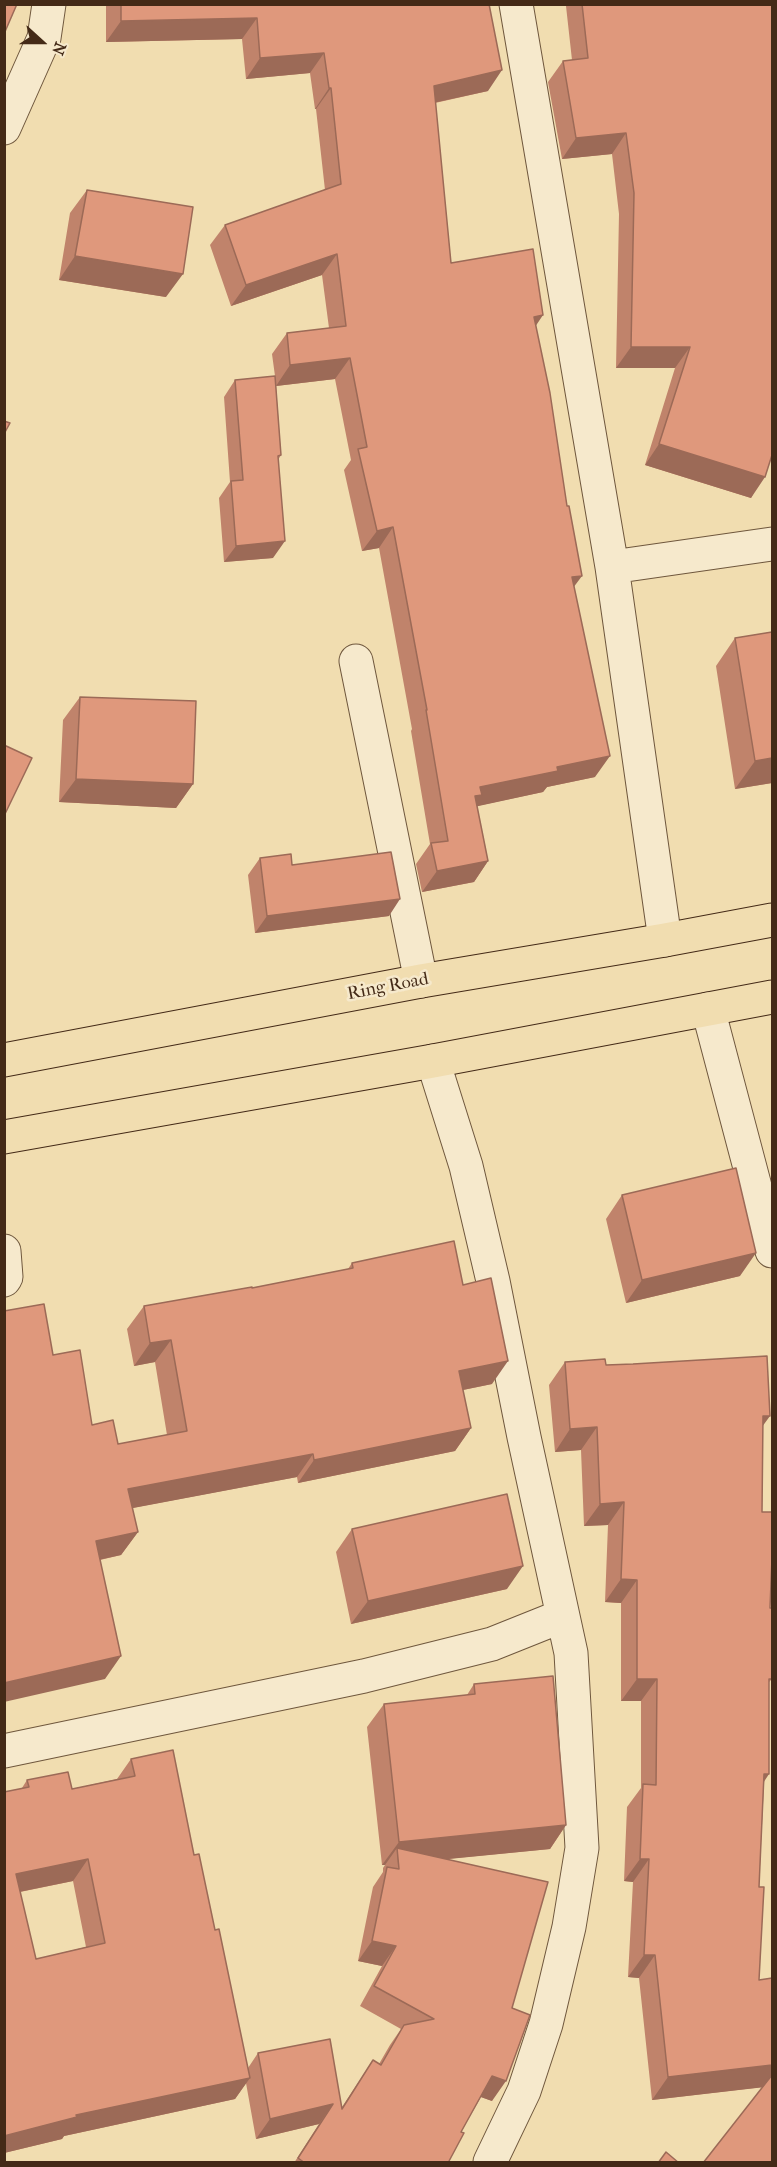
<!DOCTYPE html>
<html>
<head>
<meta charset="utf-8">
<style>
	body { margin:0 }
	#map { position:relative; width:777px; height:2167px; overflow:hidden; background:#f1ddb0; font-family:"IM FELL French Canon",serif }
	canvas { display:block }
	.frame { position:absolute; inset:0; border:6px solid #442a17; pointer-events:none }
	.north { position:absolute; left:12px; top:12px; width:60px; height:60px; -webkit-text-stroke:4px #f6e9cc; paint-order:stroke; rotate:111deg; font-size:16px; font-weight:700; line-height:24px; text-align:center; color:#442a17 }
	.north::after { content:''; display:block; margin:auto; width:21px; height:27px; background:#442a17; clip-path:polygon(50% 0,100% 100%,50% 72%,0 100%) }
</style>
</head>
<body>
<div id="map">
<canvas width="777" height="2167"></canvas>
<div class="frame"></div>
<div class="north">N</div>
</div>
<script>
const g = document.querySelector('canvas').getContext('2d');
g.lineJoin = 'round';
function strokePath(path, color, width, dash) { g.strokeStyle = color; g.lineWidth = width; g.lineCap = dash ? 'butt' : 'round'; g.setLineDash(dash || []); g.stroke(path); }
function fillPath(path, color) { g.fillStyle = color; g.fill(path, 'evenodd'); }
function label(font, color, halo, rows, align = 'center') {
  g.font = font + ' "IM FELL French Canon",serif'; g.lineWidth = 5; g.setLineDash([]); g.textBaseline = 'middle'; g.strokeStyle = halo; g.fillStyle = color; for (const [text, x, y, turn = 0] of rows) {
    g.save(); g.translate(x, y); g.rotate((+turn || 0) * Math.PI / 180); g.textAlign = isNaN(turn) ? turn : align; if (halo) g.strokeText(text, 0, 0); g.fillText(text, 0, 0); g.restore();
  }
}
const minor = new Path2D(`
	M516 4 612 567 665 940
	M4 128 44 38 49 4
	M612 567 772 544
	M356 661 421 981
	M708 1009 772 1251
	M433 1061 466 1166 493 1281 524 1437 571 1653 582 1848 569 1927 546 2024 524 2091 490 2162
	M4 1251 6 1277 4 1280
	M4 1751 364 1676 492 1644 562 1616`);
const major = new Path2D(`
	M4 1060 421 981 665 940 772 920
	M4 1137 433 1061 772 997`);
const wall = new Path2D(`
	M106 4H489L488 91 435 103 451 263 536 326 574 587 595 777 547 787 543 792 477 806 488 861 474 882 422 892 416 864 430 844 411 731 412 729 379 548 362 551 344 470 351 460 335 379 276 386 281 455 278 460 273 558 224 562 219 498 230 482 224 397 235 380 275 376 272 354 287 333 329 328 322 275 231 306 210 245 225 225 325 190 316 109H315L310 73 246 79 242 39 106 42Z
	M566 4H772V458L751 498 645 465 675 368H616L619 214 612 154 562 159 548 82 563 61 572 60 566 6Z
	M87 190 166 297 59 280 70 213Z
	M772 632V783L735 789 716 666 735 638Z
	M80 697 193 784 176 808 59 802 63 720Z
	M260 858 389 916 255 933 248 875Z
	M622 1195 740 1276 626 1303 606 1219Z
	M352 1263 463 1285 492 1384 463 1390 471 1428 455 1451 298 1483 297 1477 132 1508 138 1532 121 1555 100 1560 105 1679 53 1355 92 1425 118 1444 167 1435 155 1362 134 1366 127 1329 144 1306 252 1288 348 1269Z
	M565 1362 606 1365 763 1425 762 1512 770 1608 772 1679 769 1682 759 1887V1980L763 2087 652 2100 639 1978 628 1977 633 1882 624 1881 627 1807 641 1788V1701H621V1603L605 1602 608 1525 584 1526 581 1450 555 1452 549 1385Z
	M352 1529 507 1589 351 1624 336 1552Z
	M474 1684 566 1825 550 1849 446 1859 512 2008 492 2101 481 2097 461 2132 448 2163H294L319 2124 256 2139 246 2083 235 2099 64 2136 62 2139 4 2153 22 1788 27 1780 72 1789 117 1779 131 1759 194 1855 215 1930 248 2068 258 2053 342 2107 373 2060 379 2064 390 2045 401 2029 360 2006 382 1966 358 1961 373 1887 383 1872V1868L385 1865H382L367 1727 384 1704 467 1695ZM73 1881 86 1947 36 1959 20 1892Z`);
const shadedWall = new Path2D(`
	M257 18 242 39 106 42 121 21Z
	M324 53 310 73 246 79 260 58Z
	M502 70 488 91 419 106 434 86Z
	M329 88H331L316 109H315Z
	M626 133 612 154 562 159 576 138Z
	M337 254 322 275 231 306 246 285Z
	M75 256 183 274 166 297 59 280Z
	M543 315 529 336 534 317Z
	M631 347H690L675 368H616Z
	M350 358 335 379 276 386 290 365Z
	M659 444 765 477 751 498 645 465Z
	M393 527 379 548 362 551 377 531Z
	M285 541 273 558 224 562 236 546Z
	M582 576 567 596 572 577Z
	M610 756 595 777 547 787 543 792 474 807 461 817 480 787 557 767Z
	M772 758V783L735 789 755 761Z
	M76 779 193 784 176 808 59 802Z
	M488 861 474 882 422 892 437 871Z
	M400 899 389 916 255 933 267 916Z
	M756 1253 740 1276 626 1303 642 1280Z
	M171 1340 155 1362 134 1366 150 1343Z
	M508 1361 492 1384 443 1394 459 1371Z
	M763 1416H770L754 1438Z
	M597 1427 581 1450 555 1452 570 1429Z
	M471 1428 455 1451 298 1483 314 1460Z
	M313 1454 297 1477 112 1512 128 1489Z
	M624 1502 608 1525 584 1526 600 1504Z
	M138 1532 121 1555 80 1564 96 1541Z
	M523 1566 507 1589 351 1624 368 1601Z
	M621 1579 637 1580 621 1603 605 1602Z
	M121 1656 105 1679 4 1702V1683Z
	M637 1679H657L641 1701H621Z
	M764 1774H769L754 1797Z
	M566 1825 550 1849 398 1864 397 1848 385 1865H382L399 1842Z
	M88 1859 73 1881 4 1895 16 1874Z
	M640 1859H649L633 1882 624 1881Z
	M372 1941 396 1946 382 1966 358 1961Z
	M644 1955H655L639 1978 628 1977Z
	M772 2065V2076L765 2087 652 2100 668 2077Z
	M492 2076 506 2081 492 2101 478 2096Z
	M250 2078 235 2099 64 2136 62 2139 4 2153V2136L76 2115Z
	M333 2104 319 2124 256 2139 270 2119Z`);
const building = new Path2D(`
	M4 4H17L4 34Z
	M121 4H489L502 70 434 86 451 263 533 249 543 315 534 317 550 393 567 506H569L582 576 572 577 610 756 557 767 558 771 480 787 482 795 475 796 488 861 437 871 431 843 448 841 426 710H427L393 527 377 531 358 449 367 447 350 358 290 365 287 333 346 326 337 254 246 285 225 225 341 184 331 88H329L324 53 260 58 257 18 121 21Z
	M582 4H772V455L765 477 659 444 690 347H631L634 193 626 133 576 138 563 61 588 58Z
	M87 190 193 207 183 274 75 256Z
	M275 376 281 455 278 456 285 541 236 546 231 481 243 480 235 380Z
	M4 421 10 423 4 434Z
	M772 632V758L755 761 735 638Z
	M80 697 196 701 193 784 76 779Z
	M4 745 32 758 4 816Z
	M391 852 400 899 267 916 260 858 291 854 292 865Z
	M736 1168 756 1253 642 1280 622 1195Z
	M454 1241 463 1285 491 1278 508 1361 459 1371 471 1428 314 1460 313 1454 128 1489 138 1532 96 1541 121 1656 4 1683V1311L44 1304 53 1355 80 1350 92 1425 113 1420 118 1444 187 1431 171 1340 150 1343 144 1306 252 1287V1288L353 1268 352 1263Z
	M767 1356 770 1416H763L762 1512H772V1558L770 1608H772V1679H769V1774H764L759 1887H764L759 1980 772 1978V2065L668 2077 655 1955H644L649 1859H640L643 1784 656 1785 657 1679H637V1580L621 1579 624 1502 600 1504 597 1427 570 1429 565 1362 605 1359 606 1365 633 1364Z
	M507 1494 523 1566 368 1601 352 1529Z
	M553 1676 566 1825 399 1842 384 1704 475 1694 474 1684Z
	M173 1750 194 1855 199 1854 215 1930 219 1929 250 2078 76 2115 77 2117 4 2136V1792L29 1787 27 1780 68 1772 72 1789 135 1776 131 1759ZM88 1859 105 1943 36 1959 16 1874Z
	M397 1848 548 1882 512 2008 530 2015 506 2081 492 2076 461 2132 464 2133 448 2163H305L298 2158 333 2104 270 2119 258 2053 330 2039 342 2109 373 2060 381 2065 404 2025 434 2019 374 1986 396 1946 372 1941 387 1867 399 1869Z
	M772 2075V2163H703Z
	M666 2152 679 2163H658Z`);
const streetNames = [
	["Ring Road",388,987,-11]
];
strokePath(minor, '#6f573d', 35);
strokePath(major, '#442a17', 35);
strokePath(minor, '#f6e9cc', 33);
strokePath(major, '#f1ddb0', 33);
fillPath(wall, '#c0836b');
fillPath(shadedWall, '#9c6a57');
fillPath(building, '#df987c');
strokePath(building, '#9c6a57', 1.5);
label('18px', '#442a17', '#f6e9cc', streetNames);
</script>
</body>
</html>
